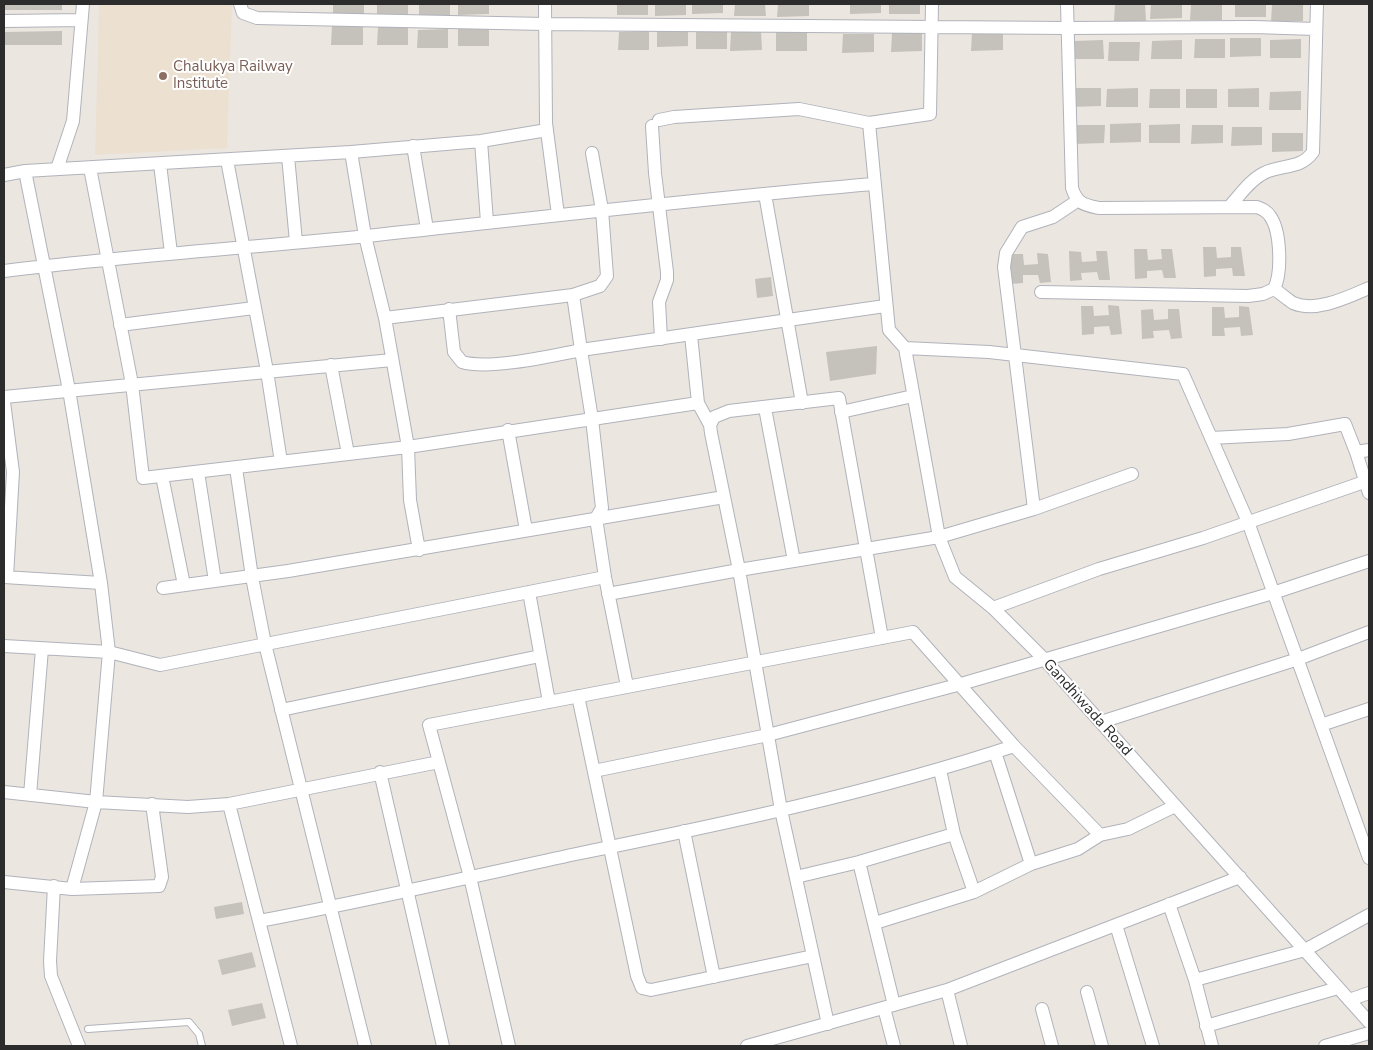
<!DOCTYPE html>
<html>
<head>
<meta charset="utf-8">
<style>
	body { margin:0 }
	#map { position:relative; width:1373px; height:1050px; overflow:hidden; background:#ece6e0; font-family:"Nunito Sans",sans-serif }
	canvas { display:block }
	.frame { position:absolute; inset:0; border:5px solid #2c2c2c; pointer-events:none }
</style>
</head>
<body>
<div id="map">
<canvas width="1373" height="1050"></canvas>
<div class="frame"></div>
</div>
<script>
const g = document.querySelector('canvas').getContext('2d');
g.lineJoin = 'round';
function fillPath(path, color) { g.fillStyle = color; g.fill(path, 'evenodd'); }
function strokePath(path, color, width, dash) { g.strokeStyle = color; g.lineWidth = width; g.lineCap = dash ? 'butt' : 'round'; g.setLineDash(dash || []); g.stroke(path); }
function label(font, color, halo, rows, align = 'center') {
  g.font = font + ' "Nunito Sans",sans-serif'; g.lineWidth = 4; g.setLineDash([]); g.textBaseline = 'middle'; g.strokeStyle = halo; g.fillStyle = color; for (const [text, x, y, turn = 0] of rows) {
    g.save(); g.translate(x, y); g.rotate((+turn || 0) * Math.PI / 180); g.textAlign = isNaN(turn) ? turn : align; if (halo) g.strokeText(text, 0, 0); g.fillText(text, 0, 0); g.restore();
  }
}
const education = new Path2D(`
	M99 4H232L227 148 95 155Z`);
const building = new Path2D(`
	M4 4H62V10H4Z
	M333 4H364V14L333 15Z
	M377 4H408V15L377 16Z
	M419 4H450V15L419 16Z
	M458 4H489V14L458 15Z
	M617 4H648V15H617Z
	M655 4H686V15L655 16Z
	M692 4H723V13L692 14Z
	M735 4H765L766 16H734Z
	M778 4H809V16L777 17Z
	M850 4H881V13L850 14Z
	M889 4H920V14H889Z
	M1115 4H1145L1146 21H1114Z
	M1151 4H1182V18L1150 19Z
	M1191 4H1222V20H1190Z
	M1235 4H1266V17H1235Z
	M1272 4H1303V21L1271 22Z
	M332 26H363V45H331Z
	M408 26V45H377L378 27Z
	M489 27V46H458V28Z
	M657 28H688V46L657 47Z
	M448 29V48H417L418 30Z
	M696 30H727V49H696Z
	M62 31V45H4V32Z
	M649 31V50H618L619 32Z
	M731 32H761L762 50 730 51Z
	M776 32H807V51H776Z
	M972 32H1003V50L971 51Z
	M892 33H922V51L891 52Z
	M843 34H874V52L842 53Z
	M1230 38H1261V56L1230 57Z
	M1195 39H1225V58H1194Z
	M1301 39V58H1270V40Z
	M1103 40 1104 59H1072L1073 41Z
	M1182 40V59H1151L1152 41Z
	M1109 42H1140L1139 61H1108Z
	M1070 88H1101V106L1070 107Z
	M1138 88V107H1106L1107 89Z
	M1259 88V107H1228V89Z
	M1150 89H1180V108H1149Z
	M1186 89H1217V108H1186Z
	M1301 91V110H1269L1270 92Z
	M1141 123V142L1110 143V124Z
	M1180 124V143H1149V125Z
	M1074 125H1105L1104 143 1073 144Z
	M1192 125H1223V143L1191 144Z
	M1232 127H1262V145L1231 146Z
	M1272 133H1303V151L1272 152Z
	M1203 247H1216L1217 258 1231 257V247H1241L1245 276H1233L1232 268 1216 269V276L1204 277Z
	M1134 249H1147L1148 260 1162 259 1161 249H1172L1176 278H1164L1162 270 1147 271V278L1135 279Z
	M1069 251 1081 252 1082 262 1097 261 1096 251H1107L1110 280H1099L1097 272 1081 273 1082 280 1070 281Z
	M1037 253 1048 254 1051 282 1040 283 1038 275H1023V283L1011 284 1010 254H1023L1024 265 1038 264Z
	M771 277 773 296 757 298 755 279Z
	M1108 305 1119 306 1122 334 1111 335 1109 326 1094 327V334L1082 335 1081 306H1093L1094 316 1109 315Z
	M1239 306 1249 307 1253 335 1241 336 1240 327 1224 328 1225 336H1212V307H1224L1225 318 1239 317Z
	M1153 309 1154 320 1168 319V309H1179L1182 338 1171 339 1169 330 1153 331 1154 338 1142 339 1141 310Z
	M877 346 876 374 830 381 826 352Z
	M242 902 244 914 216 919 214 907Z
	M252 952 256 967 222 975 218 960Z
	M262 1003 266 1018 232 1026 228 1010Z`);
const lane = new Path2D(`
	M88 1029 189 1022 199 1034 202 1046`);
const street = new Path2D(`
	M240 4 243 13 257 18 545 24 1066 28 1254 27 1316 29
	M545 4 546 123 558 215
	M932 4 930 114 869 123 889 330 905 348 989 352 1183 374 1248 522 1369 858
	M4 21 81 20
	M659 120 674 117 799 109 869 123
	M652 126 655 173 667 272V280L659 302 661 339
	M481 141 487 222
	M413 146 427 229
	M351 152 365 236 385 318 408 447 410 500 419 550
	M288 156 296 242
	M227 160 267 371 281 462
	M160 164 171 253
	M90 168 132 384 143 478 408 447 698 403
	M57 169 73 121 83 4
	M4 175 25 171 351 152 481 141 547 130
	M765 194 802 403
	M1230 206C1240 195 1250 180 1264 173 1282 164 1300 170 1313 152L1317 4
	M4 271C124 256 246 248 367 236 536 218 704 198 874 184
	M1274 289C1280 293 1287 299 1293 303 1316 313 1348 297 1369 288
	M1041 292 1248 296 1263 294 1274 289C1282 273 1281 231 1270 216 1267 211 1262 209 1257 207L1099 208C1085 205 1077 204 1072 188L1067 4
	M573 295 600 286 607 276 602 210 592 153
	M449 309 454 352 462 362C489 370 551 356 581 350L592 419 602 508 596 518 605 577 627 686
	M385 318 573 295 581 350 885 306
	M120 325 254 308
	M691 335 698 403 710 425
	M905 348 939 537 955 577 993 608 1044 659 1369 1022
	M331 365 348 454
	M4 397 392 360
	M4 402 13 472 7 577
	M765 408 794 561
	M841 412 913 396
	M508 430 526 530
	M1211 438 1288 434 1345 424 1356 452
	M1369 450 1356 452 1369 493
	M236 468 252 577 265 644 365 1046
	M198 472 215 581
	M162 476 184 585
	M1034 509 1004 267 1006 253 1022 227 1053 217 1077 201
	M4 577 101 583 69 390 25 171
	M163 588 288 571 724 497
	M529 592 549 702
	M608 594 739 570 939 537 1034 509 1132 474
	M993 608 1099 569 1203 538 1364 482
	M4 646 109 652 160 665 605 577
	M578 696 637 976 642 988 651 990 813 956
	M281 710 540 656
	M1101 722 1298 659 1369 632
	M1321 725 1369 709
	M995 752 1031 864
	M940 770 954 834 974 892
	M594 771 768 735 961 684 1273 593 1369 561
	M380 772 443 1046
	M4 792 96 802 188 807 229 804 439 762
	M30 795 42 649
	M229 804 291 1046
	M684 831 714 977
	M859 862 894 1005
	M796 877 859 862 954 834
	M4 882 72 889 159 886 162 877 152 804
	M54 886 50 961 51 976 79 1046
	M72 889 96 802 109 652 101 583
	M1169 904 1195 980 1212 1046
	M259 921C365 901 470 877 576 854 723 824 871 793 1014 746
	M875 923 974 892 1031 864 1078 849 1100 835 1128 829 1175 806
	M1116 925 1153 1046
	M1195 980 1305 950 1369 915
	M947 990 961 1046
	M1087 992 1102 1046
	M1349 1000 1369 993
	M884 1008 894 1046
	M1042 1009 1052 1046
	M828 1024 781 810 739 570 711 433 710 425 714 417 729 411 839 398 882 638
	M1206 1026 1338 988
	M509 1046 470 877 429 725 913 632 1014 746 1100 835
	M747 1046 947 990 1240 877
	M1325 1046 1369 1033`);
const markers = [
	[163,76,5,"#8d6e63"]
];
const educationNames = [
	["Chalukya Railway",173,67],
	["Institute",173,84]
];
const streetNames = [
	["Gandhiwada Road",1087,708,48]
];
fillPath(education, '#ece1d1');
fillPath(building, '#c5c1bb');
strokePath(lane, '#b0b3bb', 8);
strokePath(street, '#b0b3bb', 14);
strokePath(lane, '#fff', 6);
strokePath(street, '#fff', 12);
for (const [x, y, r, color] of markers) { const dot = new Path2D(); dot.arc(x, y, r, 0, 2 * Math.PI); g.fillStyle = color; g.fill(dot); strokePath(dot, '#fff', 2); }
label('15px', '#785e54', '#fff', educationNames, 'left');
label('15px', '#2c2c2c', '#fff', streetNames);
</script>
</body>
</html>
